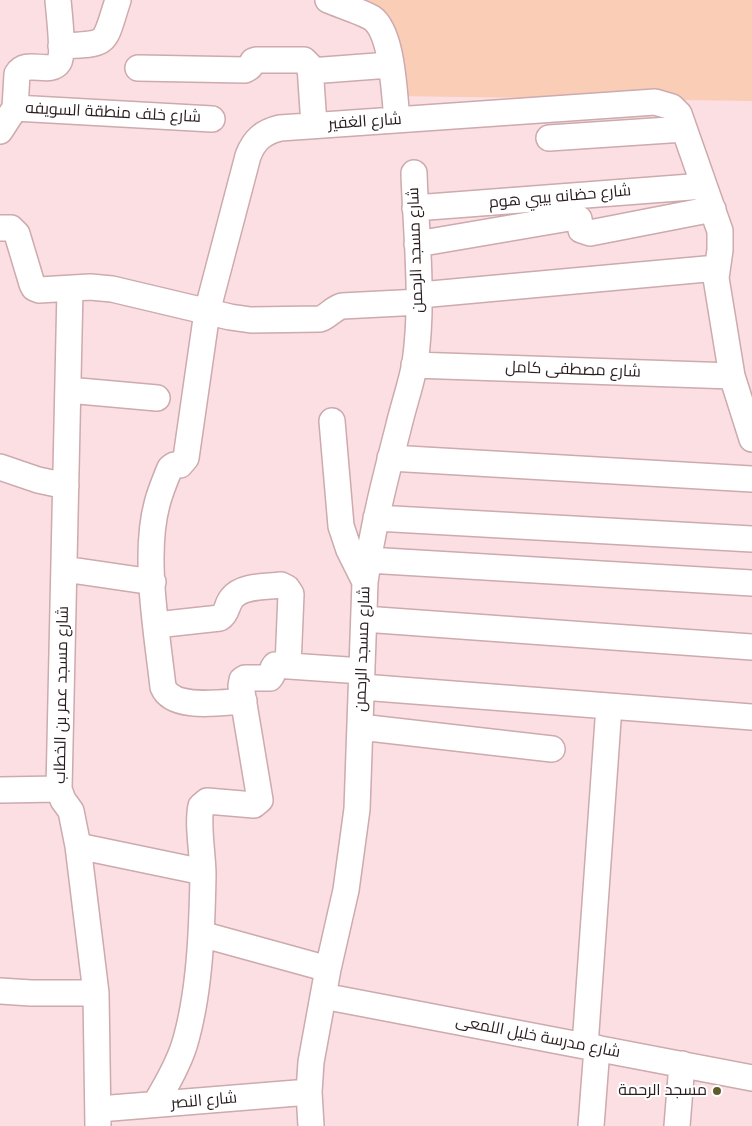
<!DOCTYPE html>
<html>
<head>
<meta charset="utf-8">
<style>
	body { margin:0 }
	canvas { display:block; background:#fcdfe2 }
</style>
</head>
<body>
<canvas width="752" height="1126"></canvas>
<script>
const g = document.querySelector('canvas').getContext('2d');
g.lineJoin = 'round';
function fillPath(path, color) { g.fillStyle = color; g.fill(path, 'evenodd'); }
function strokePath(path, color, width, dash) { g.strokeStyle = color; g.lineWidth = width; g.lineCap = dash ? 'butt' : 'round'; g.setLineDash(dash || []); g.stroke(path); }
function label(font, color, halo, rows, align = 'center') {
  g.font = font + ' "Space Grotesk",Cairo,sans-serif'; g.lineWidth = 4; g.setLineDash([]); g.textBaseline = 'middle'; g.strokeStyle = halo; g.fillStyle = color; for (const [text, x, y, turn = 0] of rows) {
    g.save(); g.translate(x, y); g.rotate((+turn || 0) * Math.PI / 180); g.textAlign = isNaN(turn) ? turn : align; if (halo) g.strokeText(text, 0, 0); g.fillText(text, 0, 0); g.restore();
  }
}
const green = new Path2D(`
	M336 0H752V101L391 96 376 17Z`);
const minor = new Path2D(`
	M328 0C340 5 362 12 372 18 393 33 394 94 397 119
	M61 46C110 44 103 46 118 0
	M138 68 245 70 250 67 253 61 256 60H304L310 66 314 125
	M310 71 390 65
	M15 108 212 119
	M0 131 15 108 17 74C26 58 50 76 59 62 64 54 59 12 58 0
	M549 138 684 129
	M415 208 704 186
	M0 228H11L17 234 32 284 34 288 39 290 90 287 112 289 230 317 251 320 320 319C329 316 332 309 342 306L420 302
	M417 244 575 217 579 219 581 230 590 233 713 209
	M70 289 59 789 63 800 71 811 78 846 96 993 98 1126
	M420 295 717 268
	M414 365 732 376
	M68 390 157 398
	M332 421 341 526 349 550 365 582
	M390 458 752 479
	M0 467 38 480 66 486
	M376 518 752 539
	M368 560 752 583
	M64 569 153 582
	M364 619 752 647
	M156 625 220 618C228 613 226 605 232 598 242 585 266 587 281 585L287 588 291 594 288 666
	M362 687 752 717
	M244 701C223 702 173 711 163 687 157 633 143 556 157 504 160 492 165 480 170 468L174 465H180L186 458 207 312 248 156C254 140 263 132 280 128L655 102 672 107 679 114 720 231V250L716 278 732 376 752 439
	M360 727 552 749
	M0 790 59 789
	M78 846 203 872
	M201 934 328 969
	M0 991 31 993H96
	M323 996 752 1078
	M585 1046 609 706
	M155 1104C166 1086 177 1067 184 1046 200 994 202 929 203 875 203 854 197 825 201 806L207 801 254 805 260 800 241 686 242 680 245 678H270L272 675 273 668 275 665 362 671
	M99 1109 309 1092
	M311 1126 309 1092 311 1062 328 969 346 890 357 809 365 582C372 530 385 479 398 429 403 407 411 385 415 363 424 300 416 236 414 173
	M591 1126 597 1048
	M677 1126 682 1064`);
const markers = [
	[717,1091,5,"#5e5c29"]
];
const streetNames = [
	["شارع خلف منطقة السويفه",113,113,3],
	["شارع الغفير",365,122,-4],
	["شارع حضانه بيبي هوم",560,197,-5],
	["شارع مسجد الرحمن",416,250,-92],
	["شارع مصطفى كامل",573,370,2],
	["شارع مسجد الرحمن",363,649,-88],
	["شارع مسجد عمر بن الخطاب",62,695,-89],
	["شارع مدرسة خليل اللمعى",538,1037,11],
	["شارع النصر",204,1101,-5]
];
const poiNames = [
	["مسجد الرحمة",707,1091]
];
fillPath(green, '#facdb6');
strokePath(minor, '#cdaaae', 28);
strokePath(minor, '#fff', 25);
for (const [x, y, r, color] of markers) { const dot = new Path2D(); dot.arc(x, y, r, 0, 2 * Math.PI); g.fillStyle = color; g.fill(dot); strokePath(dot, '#fff', 2); }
label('16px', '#291c1e', '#fff', streetNames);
label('16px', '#291c1e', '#fff', poiNames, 'right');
</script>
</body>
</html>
